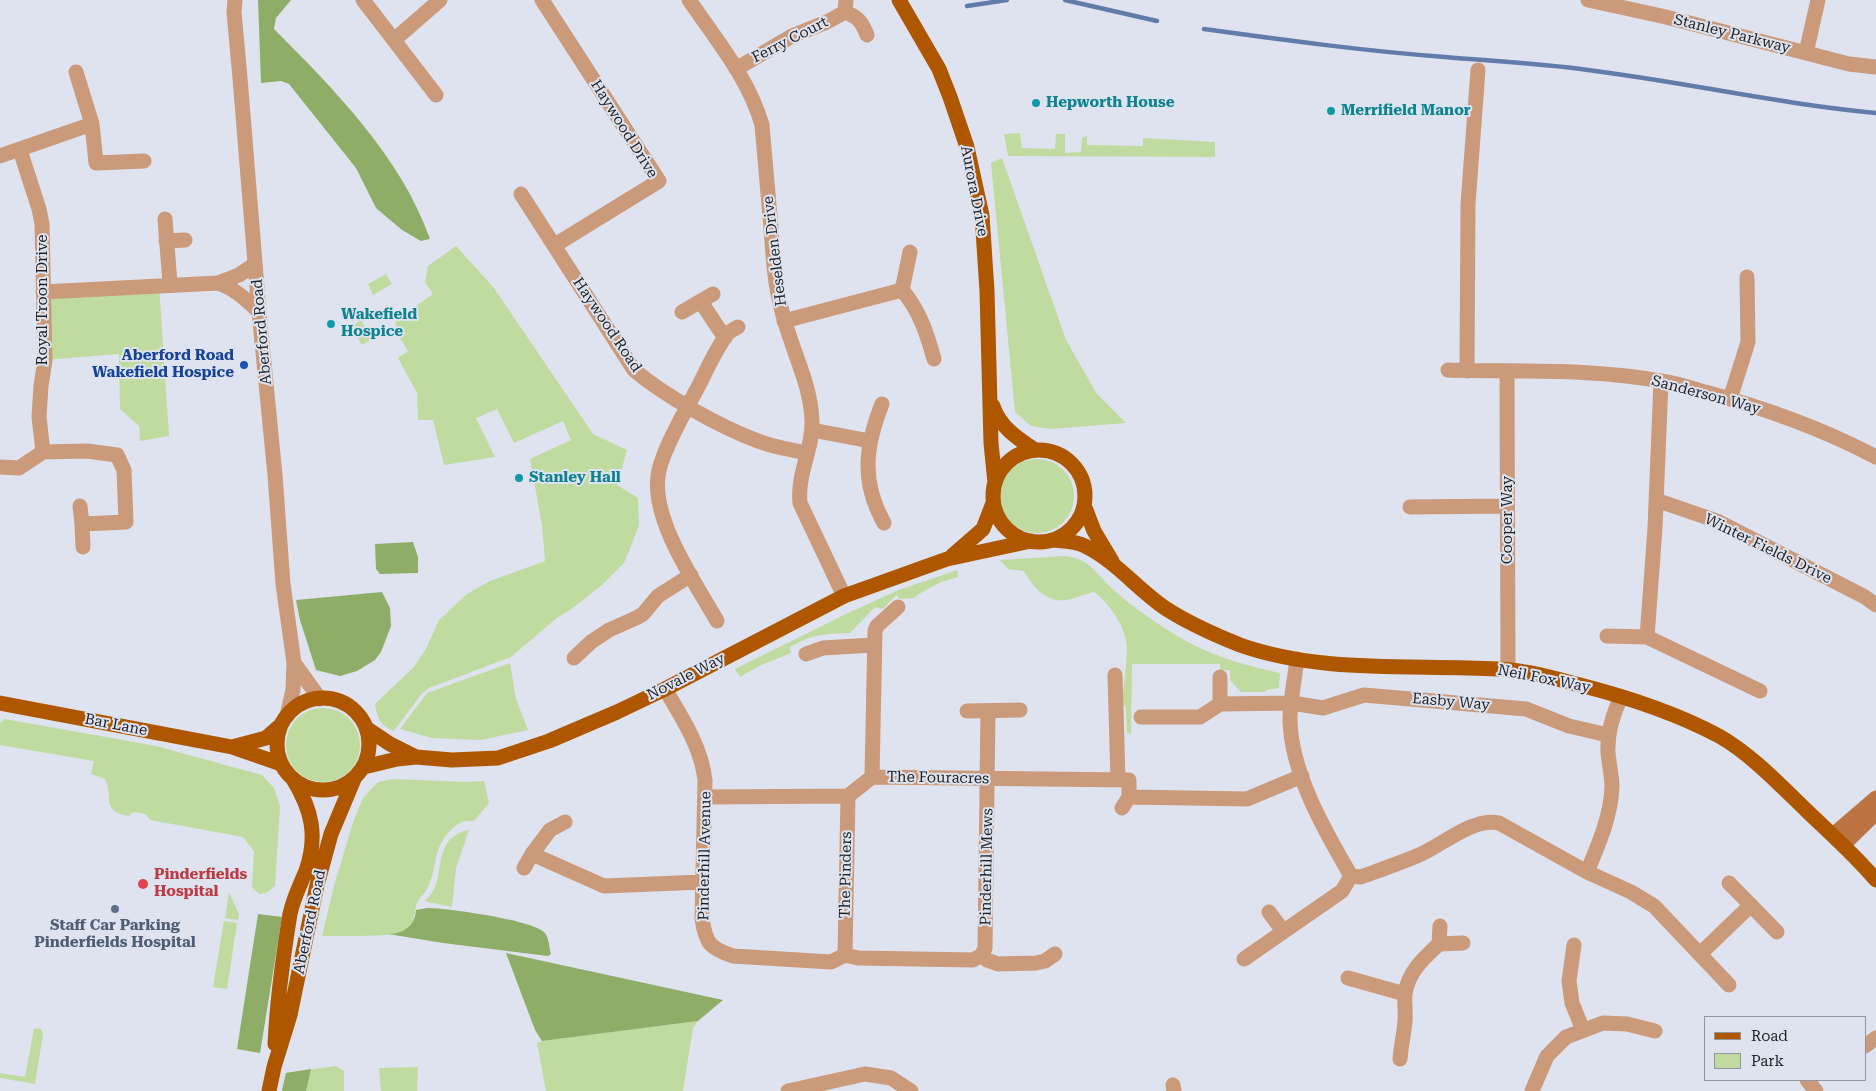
<!DOCTYPE html>
<html>
<head>
<meta charset="utf-8">
<style>
	body { margin:0 }
	#map { position:relative; width:1876px; height:1091px; overflow:hidden; background:#dee3ef; font-family:"Roboto Serif",serif }
	canvas { display:block }
	.legend { position:absolute; left:1704px; top:1016px; width:162px; height:65px; box-sizing:border-box; background:#dee3ef; border:1px solid #92959e; margin:0; padding:6px 9px; list-style:none; font-size:15px; color:#1f2125 }
	.legend li { display:flex; align-items:center; gap:10px; height:25px }
	.legend b { width:25px; border:1px solid #92959e }
</style>
</head>
<body>
<div id="map">
<canvas width="1876" height="1091"></canvas>
<ul class="legend">
<li><b style="height:6px;background:#ae5700"></b>Road</li>
<li><b style="height:14px;background:#c0dba0"></b>Park</li>
</ul>
</div>
<script>
const g = document.querySelector('canvas').getContext('2d');
g.lineJoin = 'round';
function fillPath(path, color) { g.fillStyle = color; g.fill(path, 'evenodd'); }
function strokePath(path, color, width, dash) { g.strokeStyle = color; g.lineWidth = width; g.lineCap = dash ? 'butt' : 'round'; g.setLineDash(dash || []); g.stroke(path); }
function label(font, color, halo, rows, align = 'center') {
  g.font = font + ' "Roboto Serif",serif'; g.lineWidth = 4; g.setLineDash([]); g.textBaseline = 'middle'; g.strokeStyle = halo; g.fillStyle = color; for (const [text, x, y, turn = 0] of rows) {
    g.save(); g.translate(x, y); g.rotate((+turn || 0) * Math.PI / 180); g.textAlign = isNaN(turn) ? turn : align; if (halo) g.strokeText(text, 0, 0); g.fillText(text, 0, 0); g.restore();
  }
}
const green = new Path2D(`
	M1020 133 1022 148 1055 149 1056 134H1065V153L1081 152 1082 138 1087 136V145L1143 146V138L1215 142V157L1008 156 1004 134Z
	M1002 158 1066 340 1097 394 1126 423 1051 429 1031 426 1015 412 991 163Z
	M456 246 494 288 593 434 627 450 617 485 638 498 639 525 630 549 624 563 602 585 570 610 557 618 511 657 429 688 422 693 394 731C380 725 377 718 375 704L414 667 427 647 439 620 467 594 490 581 545 561 542 525 530 459 571 440 563 421 514 443 497 409 476 418 495 457 444 465 433 420H418L417 393 398 358 408 351 395 330 396 320 433 294 425 282 428 266Z
	M386 274 392 284 373 295 368 284Z
	M159 285 169 436 140 441 139 426 120 409 119 354 45 360 43 292Z
	M361 320 372 339 362 345 351 327Z
	M1000 496a37 37 0 1 1 74 0a37 37 0 1 1-74 0Z
	M1065 556C1092 559 1097 576 1116 592 1132 606 1149 618 1166 629 1202 653 1239 664 1280 673L1279 688 1267 690 1265 692H1241L1230 680V670H1220V664H1132L1131 734 1127 733 1126 707 1122 703C1123 688 1129 654 1126 640 1123 624 1108 602 1094 592 1085 594 1076 598 1067 600 1046 603 1033 587 1024 571L1008 569 1000 560Z
	M957 570 958 577 941 582 917 595 915 598 900 599 896 595 883 609 875 607 850 633C824 634 813 634 790 647L791 653 759 666 740 677 735 669 850 612 899 590Z
	M510 663 516 699 528 730 481 740 432 738 400 729 427 693Z
	M286 745a37 37 0 1 1 74 0a37 37 0 1 1-74 0Z
	M5 719 156 746 262 775 274 788 280 806 275 886 266 893 259 894 252 887 254 851 243 837 150 820 146 814 133 812 129 816C100 811 114 797 105 779L91 774 94 761 0 745V723Z
	M394 779 466 782 484 781 489 803 474 821C464 820 457 823 450 831 432 849 438 867 428 887 425 894 417 899 416 906 414 917 414 926 402 932 391 937 338 936 322 936L334 886 353 822 363 798 378 782Z
	M469 830 456 868 452 907 424 901C450 885 427 838 469 830Z
	M229 892 239 914 238 920 225 918Z
	M224 921 237 923 227 989 213 987Z
	M698 1021 693 1028 683 1091H546L537 1043 542 1041Z
	M34 1028 41 1029 43 1034 35 1084 0 1078V1073L25 1077Z
	M336 1066 344 1071V1091H282L286 1073Z
	M418 1067 417 1091H381L379 1068Z`);
const forest = new Path2D(`
	M258 0H291L276 18 274 29C333 88 402 158 430 239L421 241 402 230 376 208 356 168 289 84 281 81 261 83Z
	M413 542 418 557V573L380 574 376 569 375 544Z
	M382 592 390 608 391 626 381 652 375 660 357 671 340 676 316 670 300 620 296 600Z
	M427 908C447 908 532 920 544 932 549 937 549 947 551 954L548 956 443 943 388 934C403 934 415 926 416 910Z
	M258 914 282 917 260 1053 237 1049Z
	M506 953 723 1000 698 1021 542 1041 535 1030Z
	M311 1069 306 1091H282L286 1073Z`);
const stream = new Path2D(`
	M1065 0 1157 21
	M967 6 1007 0
	M1204 29C1284 40 1364 51 1445 57 1492 61 1540 63 1588 70 1684 82 1779 104 1876 113`);
const street = new Path2D(`
	M235 0 234 12 240 78 259 312 275 475 283 584 294 663 293 690 287 716
	M363 0 436 95
	M542 0 659 181 555 245
	M689 0C716 39 749 79 762 125 765 159 768 194 771 228 773 254 774 281 781 307 789 345 811 382 812 421 813 450 797 473 800 503L844 596
	M1588 0 1666 17 1849 64 1876 67
	M845 12C858 17 862 22 867 35
	M394 40 440 0
	M1806 53 1818 0
	M736 69 792 36 827 22 845 12 846 0
	M76 72 92 124
	M20 150 39 209 42 224 45 360 41 386 39 417 43 452
	M0 156 92 124 96 163 144 161
	M521 194 634 370C665 396 720 427 758 441 774 447 791 450 807 453
	M165 219 170 284
	M166 241 185 240
	M218 283C235 289 246 299 259 312
	M902 290C920 311 927 334 934 359
	M43 292 218 283 239 275 255 264
	M701 302 725 338
	M682 312 713 294
	M784 321 902 290 910 252
	M1448 370C1518 372 1591 368 1661 381 1676 383 1691 388 1705 392 1765 408 1821 428 1876 457
	M1467 371 1468 204 1478 70
	M1507 371 1508 670
	M1730 399 1748 342 1747 277
	M882 404C865 447 861 482 884 523
	M812 430 870 441
	M0 467 19 468 43 452 87 451 117 455 124 470 126 522 82 524 80 506
	M1656 500 1717 521 1865 597 1876 605
	M1410 507 1507 506
	M82 524 83 547
	M717 621C695 582 652 521 658 476 660 455 686 409 697 389 706 372 714 352 726 336 728 332 734 329 738 327
	M1607 636 1647 637 1760 691
	M1647 637 1655 528 1661 381
	M806 654 823 648 874 645
	M574 658 591 642 609 630 636 618 643 614 658 596 691 575
	M1297 659C1295 678 1290 700 1290 720 1291 773 1325 831 1351 876L1361 877C1380 870 1400 863 1419 855 1443 845 1473 817 1499 823L1587 872C1598 846 1611 816 1612 787 1612 776 1609 764 1608 753 1607 734 1613 714 1621 697
	M294 663 320 699
	M1115 675 1118 780
	M665 689C682 718 701 746 705 780L702 919C706 943 709 948 733 956L831 962 845 955 858 958 973 960 982 955
	M1220 704V677
	M967 711 1020 710
	M1141 717H1200L1220 704 1292 703 1323 708 1364 695 1526 709 1569 726 1608 735
	M872 777 875 631 877 626 898 607
	M705 797 848 796 872 777 1129 780V797L1122 808
	M1129 797 1247 799 1302 776
	M532 854 604 886 703 882
	M524 868 532 854 550 830 565 822
	M1587 872 1631 892 1654 906 1729 985
	M1729 883 1777 932
	M1269 912 1283 931
	M1439 944 1440 926
	M1574 945 1569 981 1572 1003 1583 1030
	M1701 953 1751 905
	M845 955 848 796
	M982 955 985 948 988 711
	M982 955 987 960 998 964 1036 963 1045 961 1055 954
	M1244 959 1342 891 1351 876
	M1348 978 1405 994
	M1865 1046 1876 1038
	M1400 1059C1401 1046 1404 1034 1405 1021 1406 1012 1404 1003 1405 994 1408 972 1424 958 1439 944L1463 943
	M1807 1080 1816 1091
	M1173 1085 1174 1091
	M788 1091 865 1074 891 1078 911 1091
	M1532 1091 1547 1056 1566 1037 1603 1023 1627 1024 1655 1031`);
const secondary = new Path2D(`
	M1833 835 1876 798
	M1843 845 1876 813`);
const primary = new Path2D(`
	M899 0 939 69 950 97 967 147 982 215 987 291 991 443 995 483
	M993 406C1000 427 1017 438 1035 450
	M993 496a46 46 0 1 1 92 0a46 46 0 1 1-92 0Z
	M1084 505 1094 531 1112 561
	M1053 540C1063 541 1076 541 1085 546 1116 561 1137 589 1165 608 1188 623 1215 635 1240 645 1322 674 1413 664 1498 669 1526 670 1553 678 1580 685 1627 697 1676 713 1719 736 1751 754 1781 786 1807 811 1831 834 1855 855 1876 880
	M952 556 983 529 993 503
	M277 744a46 46 0 1 1 92 0a46 46 0 1 1-92 0Z
	M0 703 232 747 281 764
	M366 728 390 744 416 757 452 760 498 758 549 741 617 712 665 689 844 596 947 559 1031 541
	M232 747 266 738 281 725
	M364 767 397 759 416 757
	M275 1044C277 1001 283 957 290 914 293 899 300 885 306 871 318 836 312 810 293 779
	M269 1091 274 1067 290 1015 317 885 331 834 354 779`);
const markers = [
	[1036,103,5,"#0f9aa8"],
	[1331,111,5,"#0f9aa8"],
	[331,324,5,"#0f9aa8"],
	[244,365,5,"#1a4fb4"],
	[519,478,5,"#0f9aa8"],
	[143,884,6,"#e0444e"],
	[115,909,5,"#5c6f8a"]
];
const streetNames = [
	["Stanley Parkway",1732,34,14],
	["Ferry Court",790,40,-27],
	["Haywood Drive",624,129,58],
	["Aurora Drive",974,191,79],
	["Heselden Drive",775,251,-97],
	["Royal Troon Drive",43,300,-90],
	["Haywood Road",607,325,56],
	["Aberford Road",262,332,-95],
	["Sanderson Way",1706,395,15],
	["Cooper Way",1508,520,-90],
	["Winter Fields Drive",1768,549,26],
	["Novale Way",686,677,-27],
	["Neil Fox Way",1544,679,11],
	["Easby Way",1451,702,5],
	["Bar Lane",116,725,11],
	["The Fouracres",938,778,1],
	["Pinderhill Avenue",705,856,-89],
	["Pinderhill Mews",987,867,-89],
	["The Pinders",846,875,-89],
	["Aberford Road",310,922,-78]
];
const cultureNames = [
	["Hepworth House",1046,103],
	["Merrifield Manor",1341,111],
	["Wakefield",341,315],
	["Hospice",341,332],
	["Stanley Hall",529,478]
];
const transitNames = [
	["Aberford Road",234,356],
	["Wakefield Hospice",234,373]
];
const healthNames = [
	["Pinderfields",154,875],
	["Hospital",154,892]
];
const serviceNames = [
	["Staff Car Parking",115,926],
	["Pinderfields Hospital",115,943]
];
fillPath(green, '#c0dba0');
fillPath(forest, '#8ead66');
strokePath(stream, '#627caa', 4.5);
strokePath(street, '#ca9a7a', 15);
strokePath(secondary, '#bb7442', 15);
strokePath(primary, '#ae5700', 15);
for (const [x, y, r, color] of markers) { const dot = new Path2D(); dot.arc(x, y, r, 0, 2 * Math.PI); g.fillStyle = color; g.fill(dot); strokePath(dot, '#dee3ef', 2); }
label('15px', '#1f2125', '#dee3ef', streetNames);
label('bold 15px', '#0d838f', '#dee3ef', cultureNames, 'left');
label('bold 15px', '#164399', '#dee3ef', transitNames, 'right');
label('bold 15px', '#be3a42', '#dee3ef', healthNames, 'left');
label('bold 15px', '#4e5e75', '#dee3ef', serviceNames);
</script>
</body>
</html>
